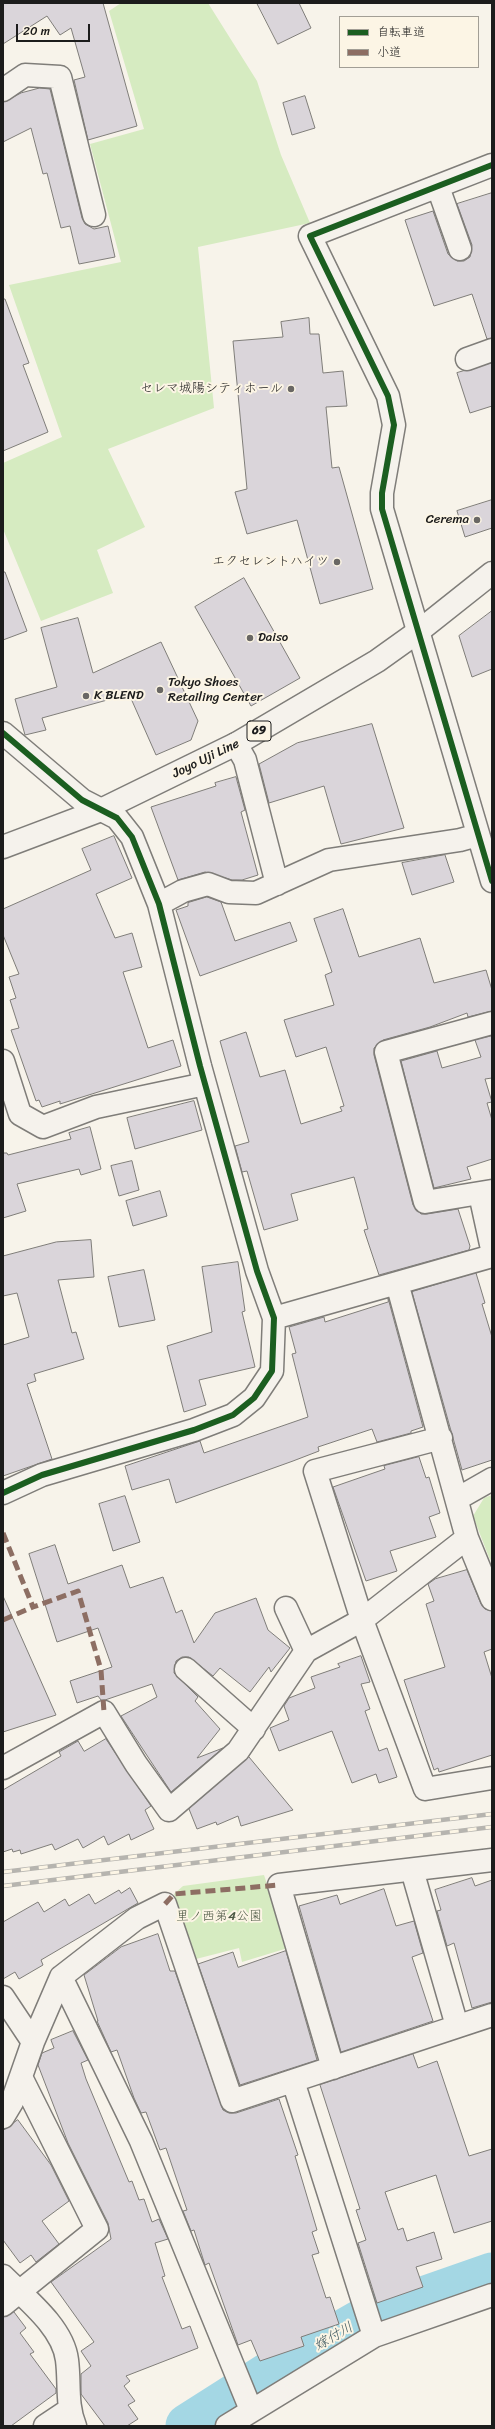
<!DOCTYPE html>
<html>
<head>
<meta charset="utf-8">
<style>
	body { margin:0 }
	#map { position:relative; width:495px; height:2429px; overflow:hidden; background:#f7f3ea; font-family:Sriracha,"Klee One",sans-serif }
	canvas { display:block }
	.frame { position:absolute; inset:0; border:4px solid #1c1c1c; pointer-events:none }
	.legend { position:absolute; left:339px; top:16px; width:140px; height:52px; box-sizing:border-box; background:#fcf5e5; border:1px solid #a29e95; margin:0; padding:5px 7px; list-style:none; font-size:12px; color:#1c1c1c }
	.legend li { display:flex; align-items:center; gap:8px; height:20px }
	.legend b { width:20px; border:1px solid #a29e95 }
	.scale { position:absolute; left:16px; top:24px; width:74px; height:18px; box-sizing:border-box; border:2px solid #1c1c1c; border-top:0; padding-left:5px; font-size:12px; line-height:14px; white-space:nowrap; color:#1c1c1c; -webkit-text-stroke:3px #fcf5e5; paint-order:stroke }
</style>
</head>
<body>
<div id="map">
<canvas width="495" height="2429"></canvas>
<div class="frame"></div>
<ul class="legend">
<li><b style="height:5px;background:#1b5e20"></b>自転車道</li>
<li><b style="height:5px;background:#8d6e63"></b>小道</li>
</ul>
<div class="scale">20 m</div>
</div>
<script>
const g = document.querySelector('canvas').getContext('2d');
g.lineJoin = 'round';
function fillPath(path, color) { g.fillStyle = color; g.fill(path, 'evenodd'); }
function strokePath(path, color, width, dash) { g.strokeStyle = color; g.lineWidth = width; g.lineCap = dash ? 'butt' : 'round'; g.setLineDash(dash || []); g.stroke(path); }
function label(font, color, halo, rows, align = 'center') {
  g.font = font + ' Sriracha,"Klee One",sans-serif'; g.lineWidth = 4; g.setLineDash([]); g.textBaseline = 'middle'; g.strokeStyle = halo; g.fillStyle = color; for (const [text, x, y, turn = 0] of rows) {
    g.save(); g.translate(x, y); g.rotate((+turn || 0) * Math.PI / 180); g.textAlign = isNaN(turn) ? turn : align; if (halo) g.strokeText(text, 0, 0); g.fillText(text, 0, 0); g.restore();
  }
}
const green = new Path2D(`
	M121 3H208L257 81 281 155 310 223 198 247 214 408 108 449 145 527 97 550 113 593 41 621 3 529V463L62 437 9 285 121 262 90 144 144 129 109 11Z
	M492 1495V1559L490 1560 473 1516 484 1498Z
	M264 1875 288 1948 242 1962 239 1948 196 1959 174 1894 183 1886Z`);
const river = new Path2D(`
	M188 2426 276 2370 366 2319 492 2275`);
const building = new Path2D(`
	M3 3H103L137 126 88 140 74 80 85 77 71 28 60 35 47 16 3 44Z
	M257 3H299L311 28 278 44Z
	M40 88 50 89 82 218 85 224 94 229 108 226 115 257 79 264 70 226 61 228 47 173 43 174 31 128 3 142V102L21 93Z
	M305 96 315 128 292 135 283 103Z
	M492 193V338L487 339 472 294 434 306 405 220 433 211 448 254 457 261H464L470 257 472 245 457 204Z
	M3 299H5L29 363 23 365 48 432 3 451Z
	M309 318 310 334H319L323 373 343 371 347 406 326 407 332 468 339 467 373 589 320 604 297 520 247 534 235 492 247 489 233 341 283 337 281 322Z
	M492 363V406L470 413 457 373Z
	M492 500V528L465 537 457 511Z
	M3 572H5L27 631 3 640Z
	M244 578 300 678 251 706 195 607Z
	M492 611V669L472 677 459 636Z
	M78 618 93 673 161 642 198 721 191 740 156 755 129 694 42 718 46 730 25 735 15 699 57 687 41 628Z
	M372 724 404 828 341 844 324 786 269 803 259 764 297 743Z
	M236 777 245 810 241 812 258 875 242 880H232L205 872 178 880 151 807 216 786 215 783Z
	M114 836 132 878 96 894 115 938 132 933 142 967 123 972 148 1048 173 1040 181 1066 60 1104V1101L42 1107 39 1100 36 1101 11 1030 19 1028 10 1000 16 998 9 977 19 974 3 935V909L91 870 82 849Z
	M445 855 454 882 412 895 402 863Z
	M207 897 221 902 235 941 290 922 297 941 200 976 176 910 188 906V903Z
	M343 909 359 957 420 938 434 983 486 970 492 990V1011L468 1017 467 1013 430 1027 383 1040 374 1048V1055L413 1205 421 1214H427L458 1209 470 1246 469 1250 379 1275 364 1230 368 1229 354 1177 291 1194 298 1220 264 1230 247 1171 242 1172 235 1146 249 1142 220 1041 246 1032 260 1077 285 1070 301 1124 342 1111 340 1107 344 1106 326 1047 296 1057 284 1020 334 1005 325 975 332 972 314 919Z
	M492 1036V1078L485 1079 492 1102 487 1103 492 1120V1159L467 1167 471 1179 434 1188 401 1061 437 1051 442 1068 481 1057 475 1040Z
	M194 1101 202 1130 135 1149 127 1118Z
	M90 1127 101 1169 81 1175 79 1169 17 1184 26 1211 3 1218V1153H7L8 1155 71 1139 69 1133Z
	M132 1161 139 1190 119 1196 111 1166Z
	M160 1191 167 1216 133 1226 126 1201Z
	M91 1240 94 1277 58 1280 72 1333 76 1332 84 1359 34 1374 36 1381 27 1384 52 1459 3 1476V1345L29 1337 17 1293 3 1296V1256L56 1242Z
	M238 1262 245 1311 242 1312 255 1367 199 1380 206 1405 184 1412 167 1346 212 1332 202 1267Z
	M144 1270 155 1320 119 1327 108 1277Z
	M476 1273 485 1303 482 1304 492 1337V1460L462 1470 412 1292Z
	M388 1298 423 1427 411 1431V1433L377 1442 372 1429 318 1447 319 1451 293 1461 176 1503 169 1479 132 1490 125 1466 200 1441 204 1453 308 1417 292 1354 296 1353 289 1327 324 1317 325 1322 388 1302Z
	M419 1457 426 1478 429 1477 440 1513 429 1517 436 1537 390 1551 397 1571 366 1581 333 1487 385 1469 384 1466Z
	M125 1496 140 1542 113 1551 99 1504Z
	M55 1545 68 1584 122 1565 130 1588 163 1577 176 1613 182 1610 194 1643 215 1613 256 1598 268 1630 290 1648 271 1672 269 1667 250 1692 220 1668 213 1676 189 1657H182L176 1661 174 1673 198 1697 195 1701 220 1729 197 1758 223 1748 171 1792 121 1716 157 1697 152 1684 105 1700H101L98 1696 77 1703 70 1681 112 1667 98 1628 57 1642 29 1554Z
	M467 1570 481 1604 485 1609 492 1611V1649L484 1652 492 1678V1755L439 1772 438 1768 434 1770 404 1680 445 1667 426 1604 434 1601 428 1584 435 1579Z
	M3 1596 56 1715 3 1732Z
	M361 1656 370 1682 361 1684 370 1709 365 1711 379 1751 387 1748 397 1777 379 1783 376 1774 352 1783 332 1731 279 1751 270 1728 289 1720 284 1706 289 1698 315 1688 311 1677 340 1667 338 1664Z
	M106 1739 151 1806 145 1810 154 1829 131 1840 129 1834 108 1845 104 1836 83 1848 78 1839 55 1850 52 1844 21 1854 20 1850 13 1852 12 1849 3 1852V1790L61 1756 59 1752 78 1741 84 1751Z
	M249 1757 293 1810 241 1826 238 1816 217 1825 216 1822 197 1829 189 1809Z
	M472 1878 475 1886 492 1880V2002L472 2008 454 1943 447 1946 437 1911 441 1910 435 1890Z
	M130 1888 138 1903 41 1960 43 1965 19 1979 15 1972 3 1979V1922L38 1902 44 1912 65 1899 69 1906 89 1894 95 1904 119 1890 121 1893Z
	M384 1889 396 1926 414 1921 423 1953 412 1957 433 2021 341 2052 299 1906 337 1895 340 1904Z
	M158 1934 170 1971H175L223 2110 229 2113H236L279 2099 298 2155 295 2156 317 2230 312 2232 319 2253 312 2255 326 2298 330 2297 339 2324 301 2337 304 2346 260 2361 251 2340 238 2345 209 2263 205 2265 194 2230 191 2231 183 2211 187 2210 166 2148 160 2150 146 2112 141 2113 134 2098 117 2050 111 2052 97 2021H98L84 1975 121 1947Z
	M286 1951 317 2060 240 2085 198 1964 233 1952 238 1967Z
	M73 2031 88 2060 81 2063 86 2079 129 2182 132 2181 139 2200 144 2199 152 2222 159 2219 168 2239 155 2243 165 2276 162 2277 182 2329 190 2326 198 2348 126 2376 130 2381 124 2386 135 2401 128 2405 138 2419 127 2426H105L81 2394V2374L91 2366 81 2351 94 2342 51 2282 111 2239 108 2223 68 2143 38 2065 42 2053 54 2048 51 2040Z
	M413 2054 418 2068 437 2061 469 2156 492 2149V2221L454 2233 436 2175 385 2192 398 2230 403 2228 407 2241 434 2232 442 2259 416 2267 423 2287 377 2303 358 2243 366 2240 356 2210 360 2209 320 2085Z
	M18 2120 51 2165 69 2201 42 2221 59 2244 36 2262 31 2255 20 2263 3 2240V2131Z
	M14 2312 26 2328 20 2333 34 2352 30 2354 56 2389V2393L11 2426H3V2317Z`);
const minor = new Path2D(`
	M3 90 25 75 60 77 94 215
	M492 165 310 236 388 396 394 425 382 493V509L492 881
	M438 187 460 249
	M467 359 492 350
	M3 733 82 800 117 818 132 837 159 904 200 1066 257 1271 274 1318 272 1371 254 1398 233 1415 194 1430 42 1475 3 1493
	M236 744 245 760 277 884
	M159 904 183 891 208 884 229 892 256 893 329 860 460 840 478 835
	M492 1023 386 1052 425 1202 492 1191
	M3 1061 20 1114 43 1127 96 1107 205 1084
	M480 1194 492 1249
	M397 1283 467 1538 492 1599
	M274 1318 492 1256
	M441 1438 315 1471 362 1620 425 1789 492 1778
	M457 1499 492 1479
	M286 1608 306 1651
	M186 1669 254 1729
	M3 1768 104 1712 136 1764 169 1810 238 1751 306 1651 362 1620 467 1538
	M412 1870 457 2026
	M61 1977 141 2141 251 2410
	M3 1997 33 2042
	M333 2068 279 1885 492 1860
	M293 2081 374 2336
	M3 2117 12 2102 33 2042 61 1977 137 1918 165 1904 232 2101 492 2015
	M3 2276C25 2298 63 2327 67 2360 70 2383 66 2404 75 2426
	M3 2305 97 2229 21 2077
	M45 2426 69 2410
	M227 2426 374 2336 492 2295`);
const major = new Path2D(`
	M3 847 101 810 236 744 377 661 419 631 492 573`);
const rail = new Path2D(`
	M3 1872 492 1814
	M3 1886 492 1827`);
const quiet = new Path2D(`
	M3 1533 33 1607 78 1591 101 1670 104 1712
	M3 1620 33 1607
	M165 1904 174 1894 279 1885`);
const cycleway = new Path2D(`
	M492 165 310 236 388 396 394 425 382 493V509L492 881
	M3 733 82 800 117 818 132 837 159 904 200 1066 257 1271 274 1318 272 1371 254 1398 233 1415 194 1430 42 1475 3 1493`);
const markers = [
	[291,389,4,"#696764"],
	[477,520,4,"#696764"],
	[337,562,4,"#696764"],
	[250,638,4,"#696764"],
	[160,690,4,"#696764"],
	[86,696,4,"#696764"]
];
const shields = [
	[259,731,24]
];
const shieldNames = [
	["69",259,731]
];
const poiNames = [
	["セレマ城陽シティホール",283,389],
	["Cerema",469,520],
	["エクセレントハイツ",329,562],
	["Daiso",258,638,"left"],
	["Tokyo Shoes",168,683,"left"],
	["Retailing Center",168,698,"left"],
	["K BLEND",94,696,"left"]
];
const streetNames = [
	["Joyo Uji Line",206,759,-26]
];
const parkNames = [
	["里ノ西第4公園",219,1917]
];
const waterNames = [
	["嫁付川",334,2337,-30]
];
fillPath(green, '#d6ebc1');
strokePath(river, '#a4d7e4', 45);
fillPath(building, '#dad5da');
strokePath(building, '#7f7d79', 1);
strokePath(minor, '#7f7d79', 25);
strokePath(major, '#7f7d79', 25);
strokePath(minor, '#f5f2ec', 22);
strokePath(major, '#f5f2ec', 22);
strokePath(rail, '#b6b4af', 4.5);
strokePath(rail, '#fcf5e5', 3, [9]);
strokePath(quiet, '#8d6e63', 5, [10, 5]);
strokePath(cycleway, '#1b5e20', 6);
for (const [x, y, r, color] of markers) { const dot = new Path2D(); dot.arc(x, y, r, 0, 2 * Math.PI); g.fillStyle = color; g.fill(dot); strokePath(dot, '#fcf5e5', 1.5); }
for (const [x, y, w] of shields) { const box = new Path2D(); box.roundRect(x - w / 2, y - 10, w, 20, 3); g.fillStyle = '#fcf5e5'; g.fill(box); strokePath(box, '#1c1c1c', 1); }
label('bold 12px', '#1c1c1c', null, shieldNames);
label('13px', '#1c1c1c', '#fcf5e5', poiNames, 'right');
label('13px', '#1c1c1c', '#fcf5e5', streetNames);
label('13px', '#4c5844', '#fcf5e5', parkNames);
label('italic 14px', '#3f5961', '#fcf5e5', waterNames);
</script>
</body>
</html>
